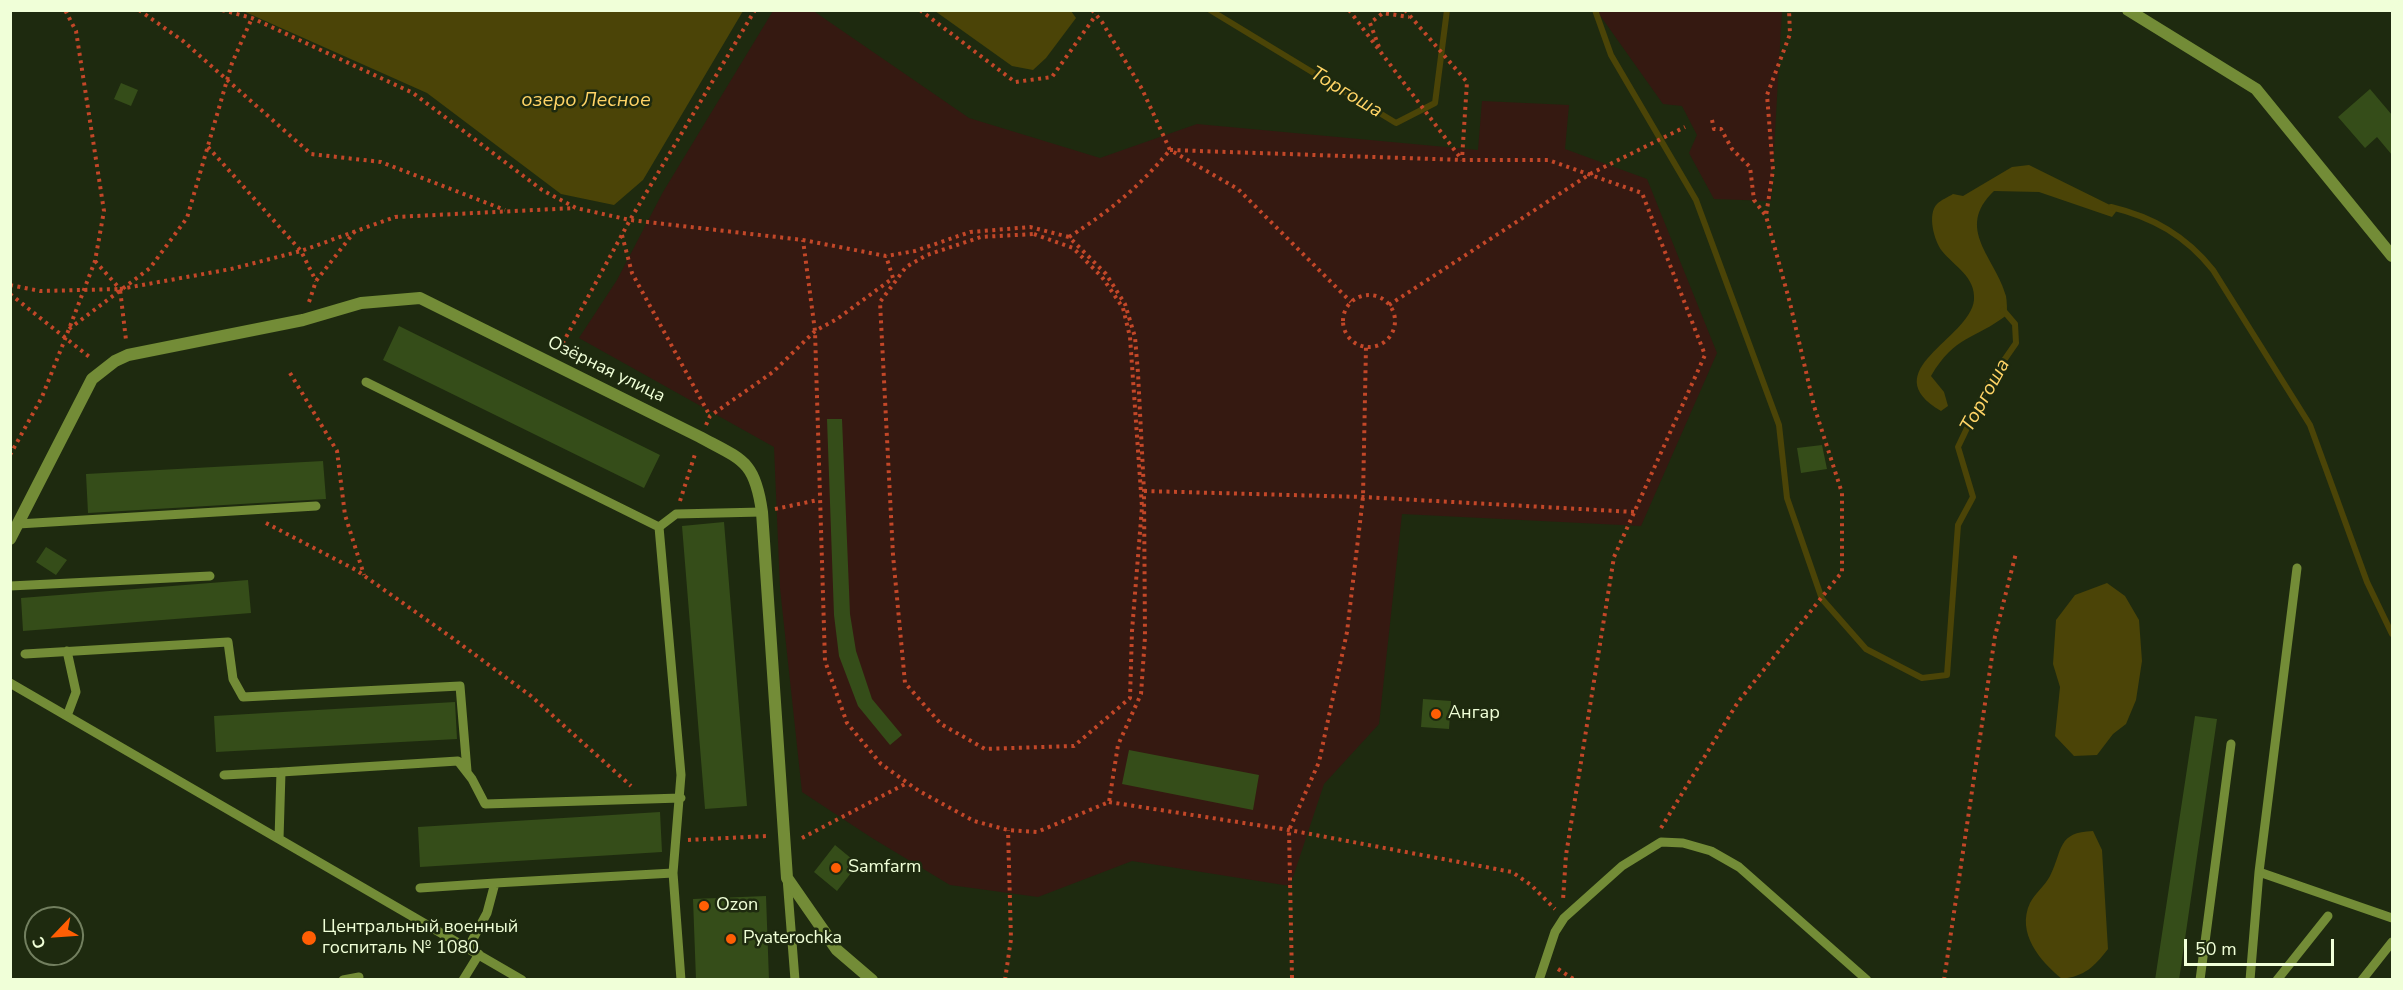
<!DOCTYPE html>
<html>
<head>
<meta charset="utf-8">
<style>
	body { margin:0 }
	#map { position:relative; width:2403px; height:990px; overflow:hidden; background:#1e2a0f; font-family:"Nunito Sans",sans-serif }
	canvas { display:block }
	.frame { position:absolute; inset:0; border:12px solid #f0ffd8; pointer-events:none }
	.north { position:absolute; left:24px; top:906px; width:60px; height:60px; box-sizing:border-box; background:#1e2a0f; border:2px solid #727f5f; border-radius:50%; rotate:245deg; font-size:16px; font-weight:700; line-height:24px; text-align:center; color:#f0ffd8 }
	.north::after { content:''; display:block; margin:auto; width:21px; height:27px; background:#ff5e04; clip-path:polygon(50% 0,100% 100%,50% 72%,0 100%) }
	.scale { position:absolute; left:2184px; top:939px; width:150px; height:27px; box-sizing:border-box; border:3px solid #f0ffd8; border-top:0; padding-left:8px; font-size:18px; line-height:21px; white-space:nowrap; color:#f0ffd8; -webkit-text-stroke:4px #1e2a0f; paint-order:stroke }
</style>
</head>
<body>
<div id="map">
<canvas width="2403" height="990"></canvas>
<div class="frame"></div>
<div class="north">С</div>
<div class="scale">50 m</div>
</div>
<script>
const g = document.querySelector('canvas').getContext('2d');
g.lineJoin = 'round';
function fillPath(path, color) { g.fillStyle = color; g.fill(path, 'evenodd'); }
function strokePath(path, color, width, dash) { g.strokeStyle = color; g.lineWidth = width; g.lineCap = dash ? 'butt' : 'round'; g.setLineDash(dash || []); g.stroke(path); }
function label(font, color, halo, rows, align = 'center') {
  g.font = font + ' "Nunito Sans",sans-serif'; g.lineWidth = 5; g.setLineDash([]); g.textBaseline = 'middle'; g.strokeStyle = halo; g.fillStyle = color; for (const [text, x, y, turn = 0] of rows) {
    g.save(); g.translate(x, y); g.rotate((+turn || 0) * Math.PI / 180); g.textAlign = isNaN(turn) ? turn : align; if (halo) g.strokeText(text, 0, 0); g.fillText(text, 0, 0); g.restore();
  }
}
const green = new Path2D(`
	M812 10 969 118 1100 158 1197 124 1478 150 1482 101 1569 105 1565 149 1647 179 1717 353 1641 526 1402 514 1379 724 1324 784 1290 886 1132 861 1038 897 950 885 872 838 802 792 780 588 774 447 579 338 617 280 663 192 773 11Z
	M1597 11H1782L1771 201 1714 199 1689 153 1697 135 1682 106 1663 104Z`);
const water = new Path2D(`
	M243 11H743L643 180 614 205 561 194 427 93Z
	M935 11H1071L1076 18 1046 58 1033 70 1012 66Z
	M2029 165 2118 209 2112 217 2039 192 1994 191C1954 229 1996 258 2006 296 2007 302 2007 309 2007 315 1974 340 1955 335 1931 376L1944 392 1948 406 1941 411C1873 371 1970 339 1974 300 1976 277 1954 266 1942 251 1934 241 1927 214 1937 204 1941 200 1948 197 1953 194L1963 196 2012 167Z
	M2107 583 2125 596 2139 620 2142 661 2136 700 2126 724 2113 734 2097 755 2074 756 2055 736 2060 687 2053 664 2056 620 2075 595Z
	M2093 831 2102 850 2108 949C2094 967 2085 976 2062 979 2040 961 2016 933 2030 903 2035 893 2045 886 2050 876 2063 850 2057 832 2093 831Z`);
const stream = new Path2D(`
	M1210 10 1396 123 1435 103 1447 10
	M1595 10 1611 55 1696 200 1779 425 1787 498 1822 599 1866 649 1922 678 1947 675 1958 525 1973 497 1958 447 1989 382 2016 343 2015 324 2003 310
	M2111 207C2153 217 2186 236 2213 270L2310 425 2367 582 2392 634`);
const building = new Path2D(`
	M121 83 138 90 131 106 114 99Z
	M2370 89 2392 115V155L2377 137 2365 148 2338 117Z
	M399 326 660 455 644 488 383 360Z
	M827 419H842L850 614 856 651 872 699 902 735 890 745 858 706 839 656 834 615Z
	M1822 445 1827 469 1801 473 1797 448Z
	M323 461 326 499 88 513 86 474Z
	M724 522 747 806 705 809 682 526Z
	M46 547 67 560 56 575 36 562Z
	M248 580 251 613 23 631 21 598Z
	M1423 699 1451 701 1449 729 1421 727Z
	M455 702 457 739 216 752 214 716Z
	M2195 716 2217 719 2179 980H2155Z
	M1129 750 1259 775 1253 810 1122 784Z
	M660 812 662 852 420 867 418 827Z
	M835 845 858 864 837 891 814 872Z
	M766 896 769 980H696L693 899Z`);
const path = new Path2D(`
	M139 10 183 41 311 154 381 162 505 210
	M222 10 252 18 413 93 542 190 576 208 630 220 803 240 886 256 915 251 970 232 1030 227 1069 237 1106 274 1125 304 1135 337 1138 373 1144 491 1145 637 1141 694 1118 745 1109 802 1037 832 1008 830 974 821 919 791 881 764 847 723 825 661 815 331 803 240
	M920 10 1015 82 1052 77 1096 15
	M1092 10 1102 22 1142 89 1170 150 1238 189 1351 302
	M1349 10 1462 160
	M1405 10 1467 82 1462 159
	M1379 47 1370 23 1383 13 1409 17
	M1712 120 1714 129H1721L1732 149 1750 167 1754 200 1766 216 1773 170 1767 95 1790 34 1789 10
	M208 147 301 251 316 281
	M1170 150 1462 160H1548L1642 193 1705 355 1614 557 1566 855 1563 900
	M1034 234 1073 248 1102 277 1123 308 1130 337 1142 507 1132 631 1130 698 1074 746 985 749 941 724 905 683 893 555 880 302 906 267 927 255 981 237Z
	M622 235 632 273 710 416
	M1069 237C1111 210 1138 188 1170 150
	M95 261 120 289 231 269 301 251 395 217 575 208
	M10 285 40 291 120 289 126 340
	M10 294 92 359
	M1343 321a26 26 0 1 1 52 0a26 26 0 1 1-52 0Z
	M309 302 316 281 355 231
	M1389 305 1590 174 1685 127
	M69 329 150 268 187 218 232 63 252 18
	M559 350 630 220 755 10
	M290 373 337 451 345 515 364 575
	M706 425 710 416 773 372 815 331 837 319 893 278 886 256
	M10 455 42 397 69 329 95 261 104 211 76 31 65 10
	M1144 491 1363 497 1634 512
	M680 501 696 451
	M775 509 818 500
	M266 523 356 570 451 637 531 696 631 786
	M1109 802 1289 830 1512 872 1531 885 1555 909
	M1661 828 1738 702 1842 572V493L1814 406 1790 303 1766 216
	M802 838 907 783
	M688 840 766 836
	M1558 969 1575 980
	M1292 978 1289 830 1319 762 1347 632 1363 497 1366 346
	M1005 980 1011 939 1008 830
	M1944 980 1995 636 2016 553`);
const service = new Path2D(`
	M366 382 659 527
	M18 524 316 506
	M2297 568 2259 872 2392 918
	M10 586 210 576
	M25 654 228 642 233 679 243 697 460 686 467 771
	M10 683 522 980
	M67 716 76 692 67 651
	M224 775 281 772
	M279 839 281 772 458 761 472 779 485 804 681 798
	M787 878 795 980
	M420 888 495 883
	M468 948 487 913 495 883 673 873
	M343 980 359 977
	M463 980 479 954
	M681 980 673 873 681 775 659 527 676 514 762 512
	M1539 980 1555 932 1564 918 1622 866 1661 842 1683 843 1711 851 1739 867 1867 980
	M2200 980 2231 744
	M2250 980 2259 872
	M2277 980 2328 916
	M2362 980 2392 942`);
const minor = new Path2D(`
	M2128 10 2256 89 2392 256`);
const tertiary = new Path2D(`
	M10 539 92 379 115 361 128 355 303 320 361 303 420 298 700 437C743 460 755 461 762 512L787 878 837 950 872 980`);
const markers = [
	[1436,714,6,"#ff5e04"],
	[836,868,6,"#ff5e04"],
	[704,906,6,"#ff5e04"],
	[309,938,8,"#ff5e04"],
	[731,939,6,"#ff5e04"]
];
const streetNames = [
	["Озёрная улица",606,370,26]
];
const poiNames = [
	["Ангар",1448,714],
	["Samfarm",848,868],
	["Ozon",716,906],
	["Центральный военный",322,928],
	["госпиталь № 1080",322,949],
	["Pyaterochka",743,939]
];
const waterNames = [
	["Торгоша",1346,93,31],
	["озеро Лесное",586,101],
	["Торгоша",1986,396,-61]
];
fillPath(green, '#351911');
fillPath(water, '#4b4407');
strokePath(stream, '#4b4407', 6);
fillPath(building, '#354d19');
strokePath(path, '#c34728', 4, [3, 4.5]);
strokePath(service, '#738c37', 9);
strokePath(minor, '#738c37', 12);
strokePath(tertiary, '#738c37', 12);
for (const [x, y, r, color] of markers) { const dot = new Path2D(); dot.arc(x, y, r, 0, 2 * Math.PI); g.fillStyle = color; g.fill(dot); strokePath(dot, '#1e2a0f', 2); }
label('18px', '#f0ffd8', '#1e2a0f', streetNames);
label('18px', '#f0ffd8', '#1e2a0f', poiNames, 'left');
label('italic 20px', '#ffd466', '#1e2a0f', waterNames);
</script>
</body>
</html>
